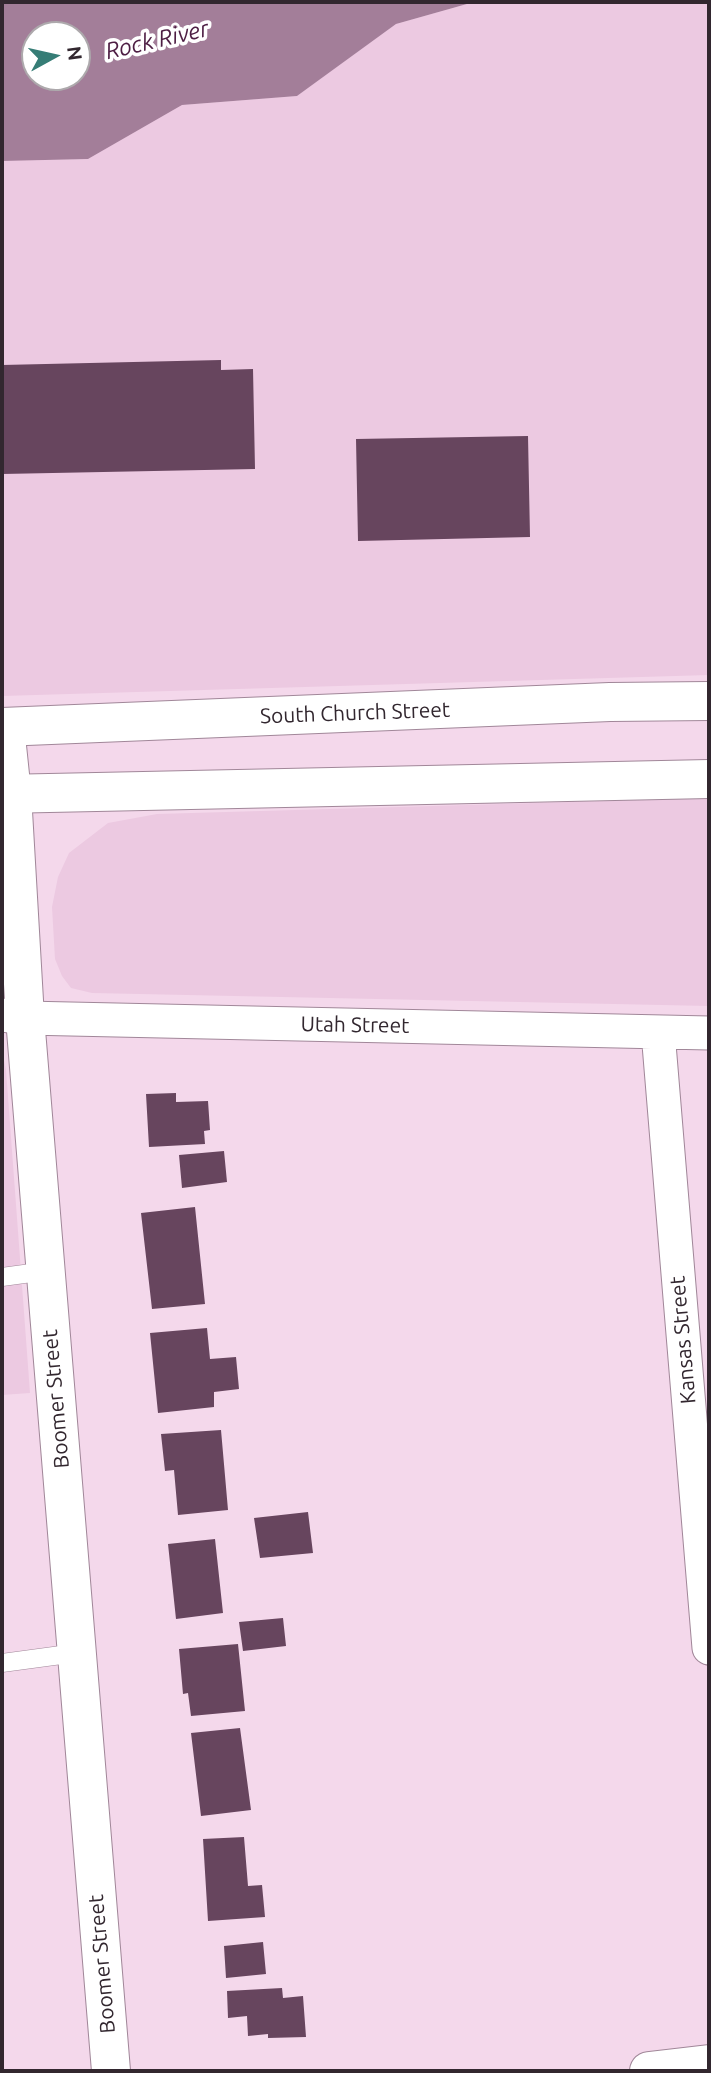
<!DOCTYPE html>
<html>
<head>
<meta charset="utf-8">
<style>
	body { margin:0 }
	#map { position:relative; width:711px; height:2073px; overflow:hidden; background:#f4d8eb; font-family:Ubuntu,sans-serif }
	canvas { display:block }
	.frame { position:absolute; inset:0; border:4px solid #32272f; pointer-events:none }
	.north { position:absolute; left:21px; top:21px; width:70px; height:70px; box-sizing:border-box; background:#fff; border:2px solid #ada9ac; border-radius:50%; rotate:82deg; font-size:19px; font-weight:700; line-height:28px; text-align:center; color:#32272f }
	.north::after { content:''; display:block; margin:auto; width:24px; height:32px; background:#367d76; clip-path:polygon(50% 0,100% 100%,50% 72%,0 100%) }
</style>
</head>
<body>
<div id="map">
<canvas width="711" height="2073"></canvas>
<div class="frame"></div>
<div class="north">N</div>
</div>
<script>
const g = document.querySelector('canvas').getContext('2d');
g.lineJoin = 'round';
function fillPath(path, color) { g.fillStyle = color; g.fill(path, 'evenodd'); }
function strokePath(path, color, width, dash) { g.strokeStyle = color; g.lineWidth = width; g.lineCap = dash ? 'butt' : 'round'; g.setLineDash(dash || []); g.stroke(path); }
function label(font, color, halo, rows, align = 'center') {
  g.font = font + ' Ubuntu,sans-serif'; g.lineWidth = 7; g.setLineDash([]); g.textBaseline = 'middle'; g.strokeStyle = halo; g.fillStyle = color; for (const [text, x, y, turn = 0] of rows) {
    g.save(); g.translate(x, y); g.rotate((+turn || 0) * Math.PI / 180); g.textAlign = isNaN(turn) ? turn : align; if (halo) g.strokeText(text, 0, 0); g.fillText(text, 0, 0); g.restore();
  }
}
const built = new Path2D(`
	M474 2H709V675L2 696V161L88 159 182 105 297 96 396 24Z
	M709 798V1006L92 993 71 988 62 976 55 959 52 907 58 877 69 853 108 823 157 814Z
	M2 1050 6 1070 30 1393 2 1395Z`);
const water = new Path2D(`
	M2 2H474L396 24 297 96 182 105 88 159 2 161ZM35 35H77V77H35Z`);
const building = new Path2D(`
	M221 360V370L253 369 255 469 2 474V365Z
	M528 436 530 537 358 541 356 439Z
	M176 1093V1102L208 1101 210 1130 204 1131 205 1144 149 1147 146 1094Z
	M224 1151 227 1182 182 1188 179 1155Z
	M195 1207 205 1304 152 1309 141 1213Z
	M207 1328 210 1359 236 1357 239 1389 214 1392V1407L158 1413 150 1333Z
	M221 1430 228 1510 178 1515 174 1470 165 1471 161 1434Z
	M308 1512 313 1553 260 1558 254 1518Z
	M215 1539 223 1613 176 1619 168 1544Z
	M283 1618 286 1646 243 1651 239 1622Z
	M238 1644 245 1711 191 1716 188 1693 183 1694 179 1649Z
	M240 1728 251 1810 201 1816 191 1733Z
	M244 1837 248 1886 262 1885 265 1917 208 1921 203 1839Z
	M263 1942 266 1974 226 1978 224 1946Z
	M282 1988 283 1998 303 1996 306 2037 268 2038V2034L248 2036 247 2016 228 2018 227 1991Z`);
const service = new Path2D(`
	M2 1277 46 1271
	M2 1663 76 1653`);
const minor = new Path2D(`
	M2 1015 25 1018 709 1033
	M658 1032 709 1648`);
const tertiary = new Path2D(`
	M5 727 12 794 25 1018 111 2071
	M649 2071 709 2064`);
const secondary = new Path2D(`
	M2 727 610 702 709 701
	M2 794 709 779
	M2 881 17 892`);
const streetNames = [
	["South Church Street",355,713,-2],
	["Utah Street",355,1025,1],
	["Kansas Street",683,1340,-95],
	["Boomer Street",56,1399,-95],
	["Boomer Street",102,1964,-95]
];
const waterNames = [
	["Rock River",157,40,-13]
];
fillPath(built, '#ecc9e1');
fillPath(water, '#a37e99');
fillPath(building, '#67455e');
strokePath(service, '#a18799', 19);
strokePath(minor, '#a18799', 35);
strokePath(tertiary, '#a18799', 40);
strokePath(secondary, '#a18799', 40);
strokePath(service, '#fff', 18);
strokePath(minor, '#fff', 33);
strokePath(tertiary, '#fff', 38);
strokePath(secondary, '#fff', 38);
label('21px', '#32272f', '#fff', streetNames);
label('italic 23px', '#4d1d43', '#fff', waterNames);
</script>
</body>
</html>
